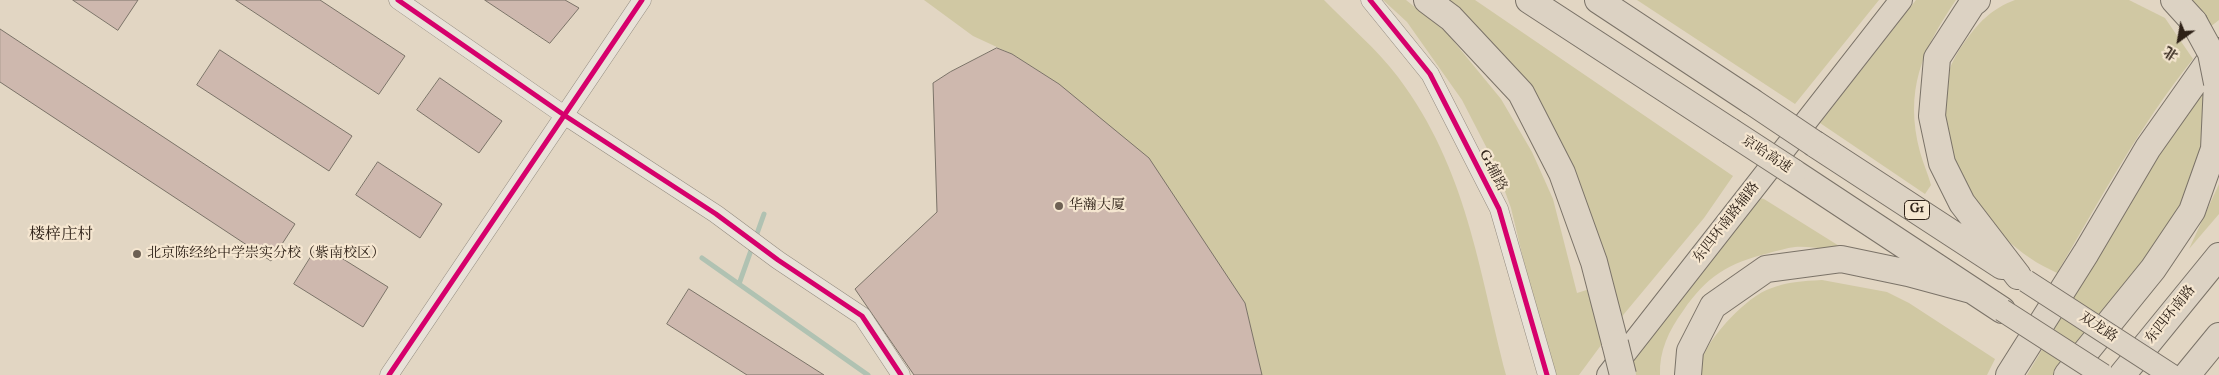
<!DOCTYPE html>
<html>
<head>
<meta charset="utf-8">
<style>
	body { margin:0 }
	#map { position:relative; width:2219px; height:375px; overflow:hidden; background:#e2d6c3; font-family:"IM FELL English","Noto Serif SC",serif }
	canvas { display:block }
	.north { position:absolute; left:2154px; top:15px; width:50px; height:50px; -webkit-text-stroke:4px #f5e6d0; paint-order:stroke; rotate:212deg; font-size:14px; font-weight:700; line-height:20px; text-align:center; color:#2e2117 }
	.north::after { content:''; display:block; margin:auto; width:18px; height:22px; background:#2e2117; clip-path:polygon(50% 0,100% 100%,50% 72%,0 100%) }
</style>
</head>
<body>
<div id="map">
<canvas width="2219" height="375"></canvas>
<div class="north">北</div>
</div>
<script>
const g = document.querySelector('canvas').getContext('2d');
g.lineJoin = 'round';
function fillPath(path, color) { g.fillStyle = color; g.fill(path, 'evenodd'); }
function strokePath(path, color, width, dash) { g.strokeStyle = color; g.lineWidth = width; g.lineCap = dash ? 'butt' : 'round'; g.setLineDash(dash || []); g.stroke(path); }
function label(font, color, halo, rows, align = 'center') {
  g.font = font + ' "IM FELL English","Noto Serif SC",serif'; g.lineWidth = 4.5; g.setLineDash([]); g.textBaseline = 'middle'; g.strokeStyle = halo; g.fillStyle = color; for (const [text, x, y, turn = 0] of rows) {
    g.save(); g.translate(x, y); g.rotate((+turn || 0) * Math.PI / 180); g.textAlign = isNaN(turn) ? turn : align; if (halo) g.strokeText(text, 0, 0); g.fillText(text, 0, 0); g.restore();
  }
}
const green = new Path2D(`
	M924 0H1324C1347 24 1378 50 1398 77 1467 169 1478 267 1506 375H1262L1245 303 1059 84 1012 54 973 36Z
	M1383 0H1406L1446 32 1501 99 1532 152 1553 199 1577 293 1606 284 1584 212 1447 0H1475L1733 176 1704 218 1624 314 1579 375H1551L1511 208 1495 164 1462 100 1407 22Z
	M1637 0H1879L1795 104Z
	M1916 0H1956C1922 50 1904 91 1920 152 1923 163 1928 174 1931 185L1925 194 1820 123Z
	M2015 0H2129L2165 18 2193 59C2140 125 2100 200 2057 273 2048 268 2038 264 2030 258 1965 214 1911 114 1964 43 1978 23 1991 9 2015 0Z
	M2185 0H2219V20L2210 27Z
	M2203 92 2205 97V139L2186 204 2061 375H2027L2087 274 2134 187Z
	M2219 184V214L2189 249Z
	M1759 198 1764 199 1852 254C1834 251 1814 246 1795 247 1786 248 1777 251 1769 253 1728 263 1706 277 1683 311 1669 330 1659 351 1660 375H1619Z
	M1822 280 1887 292 1909 303 1995 359 1987 375H1697C1698 348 1744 298 1769 289 1786 282 1803 281 1822 280Z`);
const stream = new Path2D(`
	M702 258 868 375
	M739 284 764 214`);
const building = new Path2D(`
	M73 0H138L118 30Z
	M236 0H320L405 56 379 94Z
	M485 0H565L579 8 550 43Z
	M0 29 295 224 271 261 0 82Z
	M997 48 1012 54 1059 84 1149 158 1245 303 1262 375H914L855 289 937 212 933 83 950 72Z
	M220 50 352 136 329 171 197 85Z
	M440 78 502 121 479 153 417 110Z
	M378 162 442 204 420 238 356 195Z
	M319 244 388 287 363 327 294 284Z
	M689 289 824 375H747L667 324Z`);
const minor = new Path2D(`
	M398 0 564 115 716 214 778 260 862 316 901 375
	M1370 0 1430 74 1499 209 1547 375
	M389 375 642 0`);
const major = new Path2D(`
	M1608 375 1901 0`);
const highway = new Path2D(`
	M1427 0 1451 18 1521 93 1562 173 1594 262 1615 343
	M1529 0 1730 131
	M1598 0 1751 101
	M1977 0 1972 4 1937 58 1932 116 1942 163 1962 203 2018 276
	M2174 0 2194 22
	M1815 144 2002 266
	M1793 172 2002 310
	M1688 375 1690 351 1713 306 1766 269 1841 259 1908 273 1971 290
	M2009 375 2086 253 2148 148 2208 63 2219 51
	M2067 375 2153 269 2192 211 2214 149 2217 83
	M2122 375 2219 256
	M2187 375 2219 336`);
const majorBridge = new Path2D(`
	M2026 281 2171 375
	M2002 310 2103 375`);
const highwayBridge = new Path2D(`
	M2194 22 2211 53 2217 83
	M1751 101 1815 144
	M1730 131 1793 172
	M1615 343 1623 375`);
const cycleway = new Path2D(`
	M398 0 564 115 716 214 778 260 862 316 901 375
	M1370 0 1430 74 1499 209 1547 375
	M389 375 642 0`);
const markers = [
	[1059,206,5,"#6d6053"],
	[137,254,5,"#6d6053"]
];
const shields = [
	[1917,210,25]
];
const shieldNames = [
	["G1",1917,210]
];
const streetNames = [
	["京哈高速",1766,155,33],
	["G1辅路",1492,171,63],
	["东四环南路辅路",1727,223,-52],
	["东四环南路",2171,315,-51],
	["双龙路",2098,328,33]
];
const poiNames = [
	["华瀚大厦",1069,206],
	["北京陈经纶中学崇实分校（紫南校区）",147,254]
];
const quarterNames = [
	["楼梓庄村",61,236]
];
fillPath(green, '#d0c8a3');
strokePath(stream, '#b0c2b2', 5);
fillPath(building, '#ceb8ae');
strokePath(building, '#7b7368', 1);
strokePath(minor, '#948c80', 19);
strokePath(major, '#7b7368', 24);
strokePath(highway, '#7b7368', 28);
strokePath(minor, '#e8e2d8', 18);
strokePath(major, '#dcd2c3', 22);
strokePath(highway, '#dcd2c3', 26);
strokePath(majorBridge, '#7b7368', 24, []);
strokePath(highwayBridge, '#7b7368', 28, []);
strokePath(majorBridge, '#dcd2c3', 22);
strokePath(highwayBridge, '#dcd2c3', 26);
strokePath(cycleway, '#d6006c', 5);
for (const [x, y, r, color] of markers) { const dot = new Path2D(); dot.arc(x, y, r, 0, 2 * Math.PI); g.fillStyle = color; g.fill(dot); strokePath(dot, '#f5e6d0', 2); }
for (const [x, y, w] of shields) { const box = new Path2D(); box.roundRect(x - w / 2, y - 9.5, w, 19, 4); g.fillStyle = '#f5e6d0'; g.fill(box); strokePath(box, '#2e2117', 1); }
label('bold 12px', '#2e2117', null, shieldNames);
label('14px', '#2e2117', '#f5e6d0', streetNames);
label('14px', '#2e2117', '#f5e6d0', poiNames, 'left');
label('16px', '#2e2117', '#f5e6d0', quarterNames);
</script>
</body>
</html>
